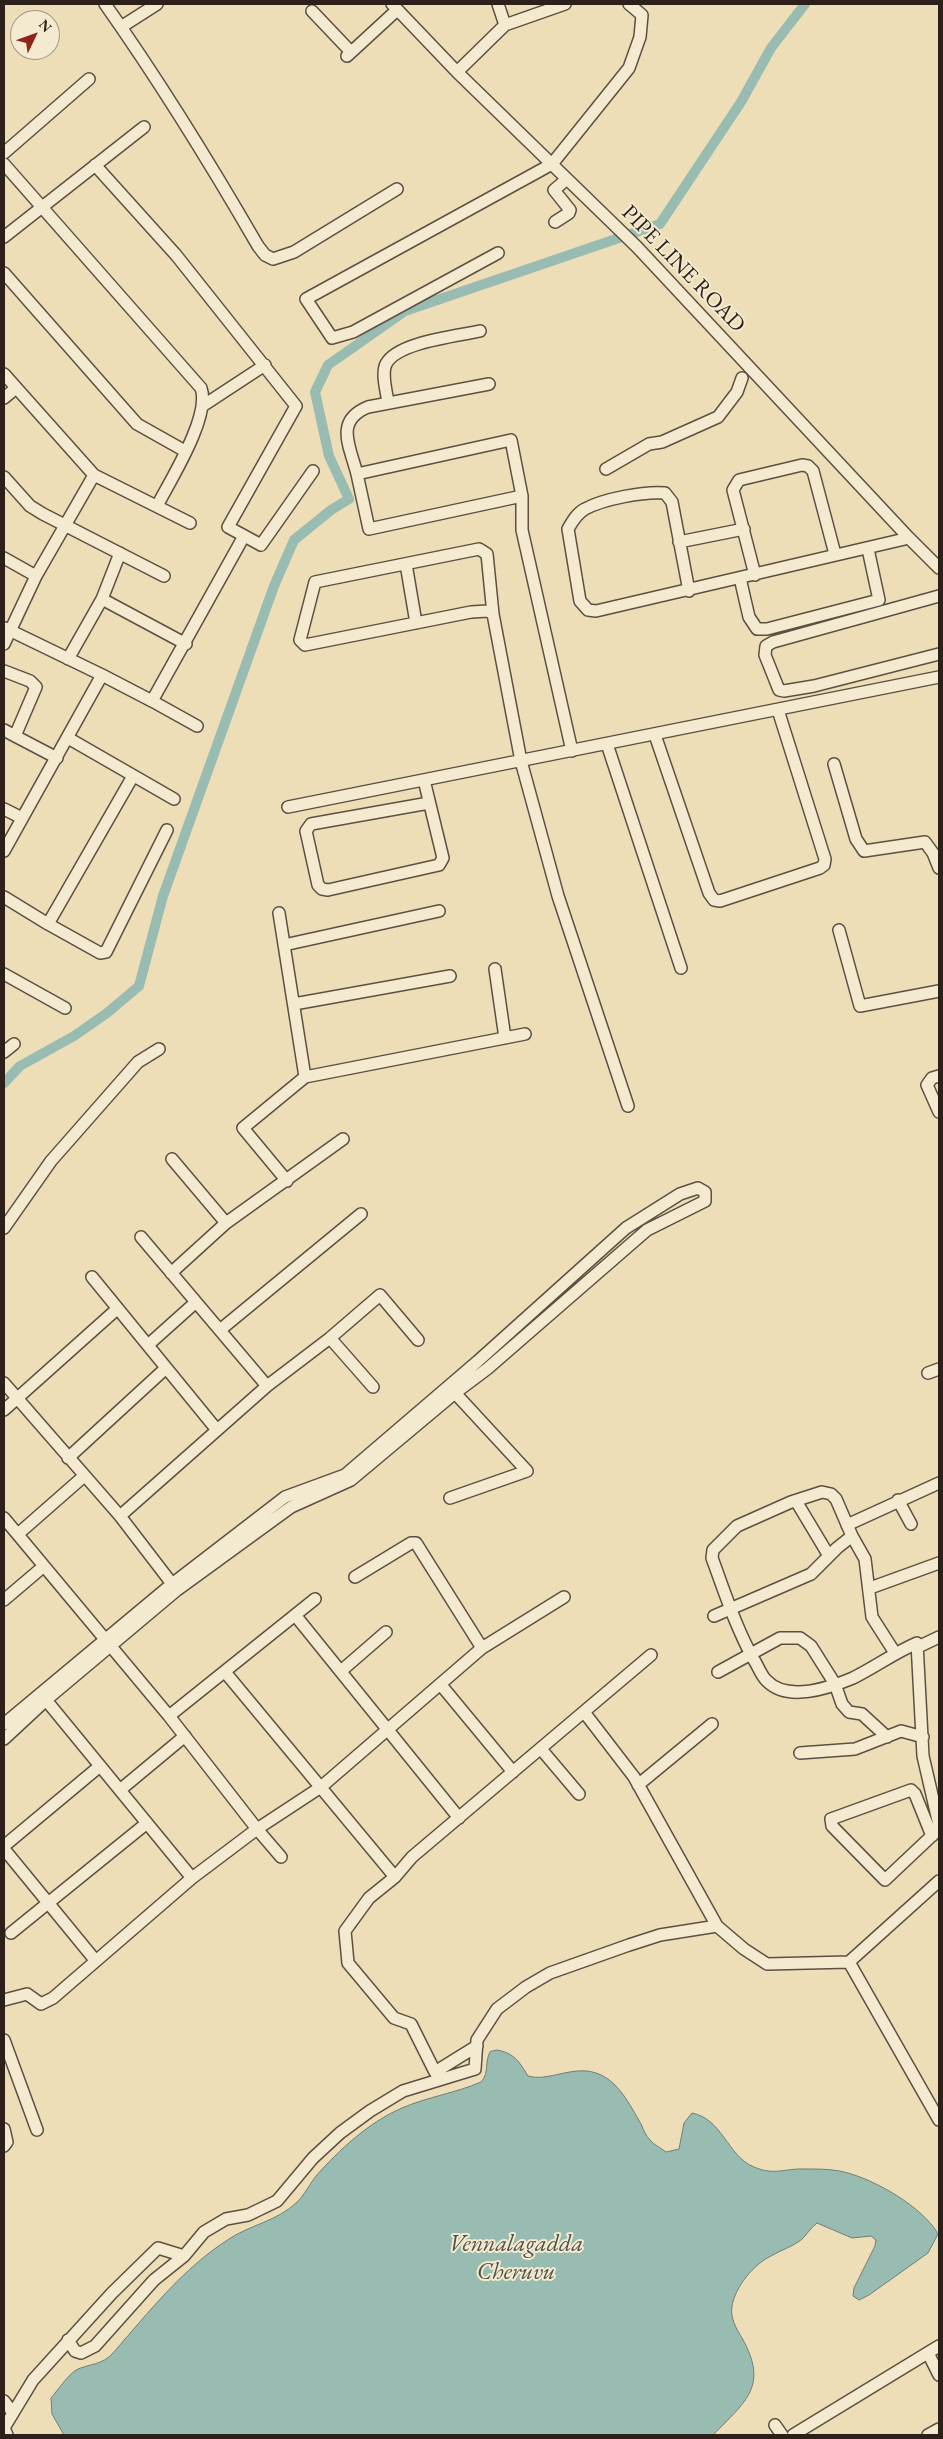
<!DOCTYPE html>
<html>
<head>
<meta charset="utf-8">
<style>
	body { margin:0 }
	#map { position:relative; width:943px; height:2439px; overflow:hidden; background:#eddeb7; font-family:"EB Garamond",serif }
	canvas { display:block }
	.frame { position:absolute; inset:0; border:5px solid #2d201b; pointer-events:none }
	.north { position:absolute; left:10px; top:10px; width:50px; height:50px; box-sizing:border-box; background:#f3ead0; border:1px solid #a49988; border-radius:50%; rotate:48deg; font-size:14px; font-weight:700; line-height:20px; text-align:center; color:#2d201b }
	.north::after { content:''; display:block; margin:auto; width:18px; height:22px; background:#8f2418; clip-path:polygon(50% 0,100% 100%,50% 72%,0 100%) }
</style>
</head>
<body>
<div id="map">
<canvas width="943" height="2439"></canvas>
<div class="frame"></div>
<div class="north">N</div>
</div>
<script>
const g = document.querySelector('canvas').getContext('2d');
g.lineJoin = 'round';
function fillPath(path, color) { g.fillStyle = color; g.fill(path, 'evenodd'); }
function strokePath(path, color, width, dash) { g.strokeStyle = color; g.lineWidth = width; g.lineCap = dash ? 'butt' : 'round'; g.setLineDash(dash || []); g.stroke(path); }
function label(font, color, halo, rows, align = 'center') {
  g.font = font + ' "EB Garamond",serif'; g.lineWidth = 4; g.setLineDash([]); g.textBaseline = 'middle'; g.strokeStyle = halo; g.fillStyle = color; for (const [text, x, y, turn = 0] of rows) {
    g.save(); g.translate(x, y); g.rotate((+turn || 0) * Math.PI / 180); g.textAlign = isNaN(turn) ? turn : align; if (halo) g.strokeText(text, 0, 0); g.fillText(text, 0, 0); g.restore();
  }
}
const water = new Path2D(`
	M497 2050C514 2053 519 2061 528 2076 548 2082 573 2065 596 2073 618 2080 630 2105 641 2124 643 2129 646 2136 650 2140 654 2145 661 2148 666 2152L679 2149 684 2123 692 2113C723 2119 727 2156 754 2167 775 2176 785 2168 806 2169 818 2169 832 2169 844 2172 874 2179 923 2207 938 2234L928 2253 869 2295 859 2300 853 2296 854 2288 875 2246 876 2240 871 2236 852 2238 817 2223C810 2228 807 2235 801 2240 792 2247 781 2250 771 2256 754 2264 735 2287 732 2306 730 2318 736 2328 742 2338 769 2386 746 2401 713 2435H64L52 2414 51 2398C58 2390 67 2376 76 2370 88 2364 103 2365 113 2353 149 2312 182 2269 229 2239 250 2225 277 2221 296 2203 304 2196 309 2185 316 2176 339 2150 369 2122 402 2108 427 2097 456 2093 481 2082 490 2072 484 2063 490 2052Z`);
const canal = new Path2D(`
	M4 1083 20 1066 74 1036 107 1013 139 986 163 896 274 586 294 540 331 510 349 499 329 456 315 392 328 365 405 311 660 224 741 102 771 48 805 4`);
const minor = new Path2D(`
	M105 4C160 82 210 163 258 246L265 255 273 259 294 252 397 189
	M392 4 457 72 637 247 909 538 939 568
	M498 4 505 25
	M312 11 351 52
	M121 27 157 4
	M347 56 397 10
	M457 72 505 25 565 4
	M4 153 89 79
	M4 164 201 388C211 416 171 479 157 506
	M95 165 176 255 296 406 228 527 261 545 313 471
	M555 222 569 213 570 210 554 190 567 179
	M4 237 144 127
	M498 253 353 332 332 338 306 299 552 164 629 68 640 37 642 15 629 4
	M4 273 137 424 185 451
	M4 374 94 475 190 523
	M4 398 16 388
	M388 403C387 393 381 374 386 364 397 342 458 336 480 331
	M204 405 265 365
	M606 469 649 444 662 442 718 417 737 392 742 378
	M357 474C350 446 334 421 368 407L489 384
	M4 477 30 506 43 514 164 576
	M522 496 511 440 357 474 369 529 522 496V530L572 751
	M679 542 744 529
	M120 553 102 599 186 644
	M4 558 36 576 4 644
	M406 564 416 623
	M755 575 733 490 739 480 802 465 808 466 813 471 835 554
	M36 576 94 475
	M740 578 749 617 757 629H767L879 600 868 549
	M689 591 672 502 665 493C645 491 603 499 585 509 577 513 572 522 568 529L580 601 588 610 596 611 909 538
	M939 596 773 642 766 646 765 655 779 690 784 691 814 686 939 654
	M493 614 487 554 479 549 315 582 300 640 305 645 471 612 488 611 493 614 521 761 558 896 628 1106
	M5 628 102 675
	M68 659 102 599
	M4 671 30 681 36 687 15 736 57 758
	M152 701 197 726
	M4 730 15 736
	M655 735 709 893 714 900 720 901 820 868 824 865 825 859 778 710
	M68 738 174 799
	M607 744 681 968
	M834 764 856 839 864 851 925 842 933 853 939 868
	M133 776 48 924 100 953 106 952 167 830
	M424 780 443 858 439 865 328 890 322 889 318 885 306 831 311 824 429 803
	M288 807 939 677
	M4 809 22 818
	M4 851 102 675 152 701 244 536
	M4 897 48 924
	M279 913 305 1077
	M839 930 860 1006 939 991
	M284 945 439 911
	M495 969 505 1038
	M4 974 65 1008
	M294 1004 450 976
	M4 1052 14 1044
	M939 1076 932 1078 927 1085 939 1112
	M172 1159 226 1223
	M287 1181 243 1128 305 1077 525 1034
	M4 1228 51 1161 138 1062 159 1049
	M141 1237 267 1386
	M171 1273 226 1223 343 1139
	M92 1277 217 1430
	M220 1330 361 1214
	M330 1338 373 1387
	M148 1345 196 1302
	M928 1373 939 1369
	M4 1383 120 1516 176 1589
	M4 1410 117 1309
	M68 1458 166 1368
	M450 1498 527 1471 455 1393
	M898 1500 911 1524
	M796 1501 829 1556
	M120 1516 267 1386 330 1338 380 1295 418 1340
	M4 1518 169 1716 257 1829 192 1878 53 1998 41 2004 27 1994 4 2000
	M847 1525 939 1483
	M18 1534 83 1477
	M355 1577 411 1543H416L482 1648
	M870 1588 939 1563
	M4 1600 44 1566
	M295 1615 459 1818
	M714 1616 811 1574 837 1548 852 1536
	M918 1647 939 1637
	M895 1653 872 1617 865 1559 852 1536 836 1499 831 1494 822 1492 791 1502 737 1526 713 1550 712 1558C725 1593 736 1628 754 1660 758 1666 761 1675 766 1680 787 1703 829 1688 853 1678 875 1667 894 1653 917 1643L923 1756 939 1825
	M341 1671 386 1632
	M225 1672 395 1877 412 1857 651 1655
	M718 1672 780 1638H800L811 1646 835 1684 842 1704 849 1712 862 1714 887 1737
	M441 1685 513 1772
	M46 1700 192 1878
	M584 1712 634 1777 717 1926
	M169 1716 315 1599
	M4 1724 172 1584 285 1497 345 1475 478 1361 626 1228 680 1194 698 1188 705 1192V1201L647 1230 487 1369 455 1393 351 1480 291 1507 177 1590 46 1700 4 1739
	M541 1749 579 1794
	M800 1753 855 1749 901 1731 923 1737
	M638 1785 712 1724
	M120 1790 185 1736
	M932 1836 915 1794 911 1790 831 1819 832 1826 885 1880 939 1829
	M4 1846 100 1766
	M4 1849 95 1960
	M281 1857 257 1829 321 1787 482 1648 564 1597
	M395 1877 369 1898 345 1931 348 1963 394 2018 411 2024 435 2072 477 2046
	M11 1933 147 1823
	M849 1962 939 2120
	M4 2040 37 2130
	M4 2129 7 2142 4 2146
	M68 2340 75 2351 81 2353 95 2346 154 2280 184 2256 204 2232 226 2219 248 2215 277 2201 313 2158 340 2133 370 2111 403 2091 475 2069 477 2040 497 2009 526 1987 550 1973 629 1945 660 1935 717 1926 744 1949 767 1964 849 1962 939 1881
	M928 2353 939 2375
	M4 2401 13 2413
	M775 2425 782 2435
	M7 2435 4 2428 33 2380 112 2293 158 2248 184 2256
	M793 2435 939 2346
	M928 2435 939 2429`);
const streetNames = [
	["PIPE LINE ROAD",683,269,46]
];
const waterNames = [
	["Vennalagadda",516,2244],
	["Cheruvu",516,2272]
];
fillPath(water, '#99bcb2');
strokePath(water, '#6e7e76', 1);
strokePath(canal, '#99bcb2', 10);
strokePath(minor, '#5d5042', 14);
strokePath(minor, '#f3ead0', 11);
label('22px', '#2d201b', '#f3ead0', streetNames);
label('italic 24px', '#4d4f48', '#f3ead0', waterNames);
</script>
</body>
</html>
